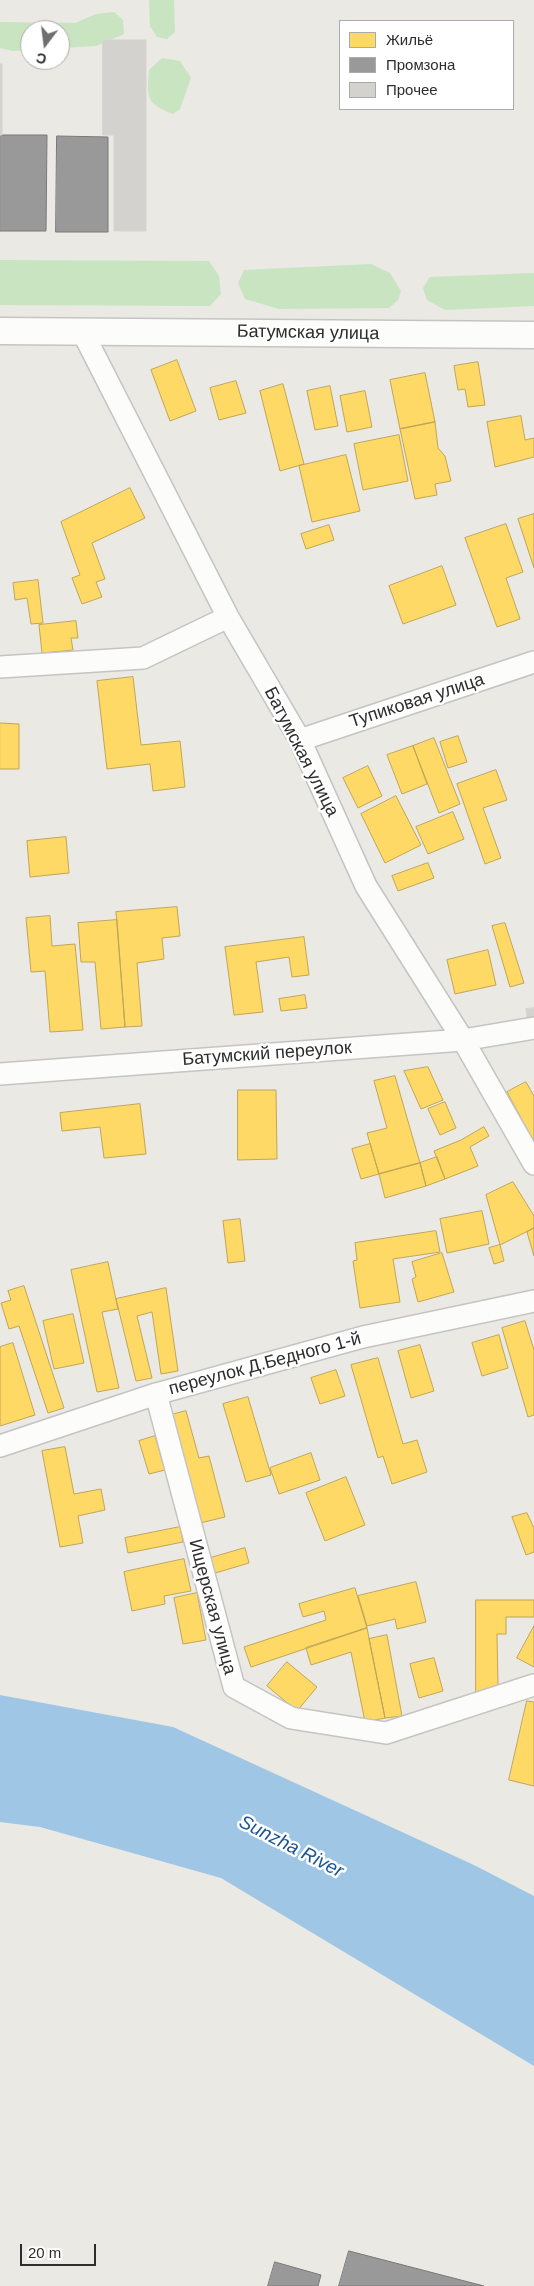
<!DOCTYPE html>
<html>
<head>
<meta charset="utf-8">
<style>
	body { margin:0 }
	#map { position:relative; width:534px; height:2286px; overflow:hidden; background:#eae9e4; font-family:Helvetica,sans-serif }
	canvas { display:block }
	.legend { position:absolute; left:339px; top:20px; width:175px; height:90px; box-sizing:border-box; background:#fff; border:1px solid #ababab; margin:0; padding:6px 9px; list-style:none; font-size:15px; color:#2d2d2d }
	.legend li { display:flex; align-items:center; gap:10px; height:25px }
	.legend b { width:25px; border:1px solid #ababab }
	.north { position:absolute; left:20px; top:20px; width:50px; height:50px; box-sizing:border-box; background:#fff; border:1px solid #ababab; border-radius:50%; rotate:195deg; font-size:14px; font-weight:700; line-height:20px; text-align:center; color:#2d2d2d }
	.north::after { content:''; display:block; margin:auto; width:18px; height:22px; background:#6f6f6d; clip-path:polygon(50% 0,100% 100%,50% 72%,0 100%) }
	.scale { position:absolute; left:20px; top:2244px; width:76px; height:22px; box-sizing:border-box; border:2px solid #2d2d2d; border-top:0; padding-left:6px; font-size:15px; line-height:18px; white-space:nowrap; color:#2d2d2d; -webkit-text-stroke:4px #fff; paint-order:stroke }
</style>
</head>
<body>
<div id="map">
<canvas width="534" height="2286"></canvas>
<ul class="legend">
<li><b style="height:14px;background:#ffd966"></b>Жильё</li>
<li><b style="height:14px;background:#999"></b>Промзона</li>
<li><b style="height:14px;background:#d3d2ce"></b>Прочее</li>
</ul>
<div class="north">С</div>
<div class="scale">20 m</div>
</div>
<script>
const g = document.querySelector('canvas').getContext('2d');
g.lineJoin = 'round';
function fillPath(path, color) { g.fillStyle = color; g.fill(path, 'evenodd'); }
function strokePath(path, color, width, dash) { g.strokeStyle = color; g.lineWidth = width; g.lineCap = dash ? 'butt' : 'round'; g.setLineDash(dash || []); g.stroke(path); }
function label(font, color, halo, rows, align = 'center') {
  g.font = font + ' Helvetica,sans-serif'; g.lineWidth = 5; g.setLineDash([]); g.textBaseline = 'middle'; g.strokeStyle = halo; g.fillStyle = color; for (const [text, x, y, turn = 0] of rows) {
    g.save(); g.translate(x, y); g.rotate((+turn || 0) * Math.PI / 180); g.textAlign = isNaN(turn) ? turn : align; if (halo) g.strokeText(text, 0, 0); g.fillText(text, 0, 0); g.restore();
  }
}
const green = new Path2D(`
	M149 0H174L175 32 167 39 157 37 150 26Z
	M114 12 123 20 124 34 96 46 60 48V30H30V50L12 51 0 48V22L75 23 96 14Z
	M162 58 180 61 191 78 180 109 173 114C146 104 147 97 149 70Z
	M0 260 209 261 219 276 221 294 210 306 0 305Z
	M371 264 390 273 401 291 398 300 389 308 279 309 245 299 238 283 244 270Z
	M534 273V306L445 310 427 300 423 288 430 277Z`);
const water = new Path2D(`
	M0 1695 173 1727 474 1865 534 1896V2066L221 1878 40 1827 0 1822Z`);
const homes = new Path2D(`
	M177 360 196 411 170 421 151 370Z
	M478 362 485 405 468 407 465 389 458 390 454 366Z
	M425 373 435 422 400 429 390 380Z
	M236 381 246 413 219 420 210 388Z
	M283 384 304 464 280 471 260 391Z
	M330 386 338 426 315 430 307 391Z
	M365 391 372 427 347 432 340 396Z
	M521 416 525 440 534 438V457L495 467 487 422Z
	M435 422 438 448 445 456 451 481 435 484 437 495 415 499 400 429Z
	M399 435 408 481 363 490 354 444Z
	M346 455 360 511 312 522 299 466Z
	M130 488 145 518 92 543 105 579 96 582 102 597 82 604 72 578 80 575 61 522Z
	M534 514V568L518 519Z
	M506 524 523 572 506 578 520 619 497 627 465 538Z
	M329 525 334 540 306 549 301 534Z
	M442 566 456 605 403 624 389 586Z
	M38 580 43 623 31 624 27 598 15 600 13 583Z
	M76 621 78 638H71L73 650 42 653 39 625Z
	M133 677 141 745 180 741 185 787 153 791 150 764 107 769 97 681Z
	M0 723 19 724V769H0Z
	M458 736 467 762 448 768 440 742Z
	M434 738 460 804 439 813 413 746Z
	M413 746 427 784 402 794 387 755Z
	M368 766 382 796 358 808 343 778Z
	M496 770 507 800 483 808 501 858 485 864 457 784Z
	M396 796 421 845 385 863 361 814Z
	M453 812 464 839 428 854 416 827Z
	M66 837 69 873 30 877 27 841Z
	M428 863 434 878 398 891 392 876Z
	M177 907 180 936 162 938 164 959 137 963 142 1026 125 1027 116 912Z
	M50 916 52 946 75 944 83 1030 50 1032 45 971 31 972 26 918Z
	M117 920 125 1027 101 1029 95 962H81L78 923Z
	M505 923 524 983 510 987 492 926Z
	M304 937 309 975 292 977 289 957 256 962 263 1012 234 1015 225 947Z
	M488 950 496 985 455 994 447 960Z
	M305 995 307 1008 281 1011 279 999Z
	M428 1067 443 1100 421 1109 404 1071Z
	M395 1076 420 1163 379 1174 367 1133 387 1128 374 1081Z
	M526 1082 534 1096V1142L507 1092Z
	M238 1090H276L277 1159 238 1160Z
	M445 1102 456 1128 440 1135 428 1109Z
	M140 1104 146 1154 104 1158 100 1127 62 1131 60 1113Z
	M484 1127 489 1136 470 1147 478 1166 445 1179 434 1151 461 1140Z
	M370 1144 379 1174 361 1179 352 1149Z
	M437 1157 445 1179 426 1186 420 1163Z
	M420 1163 426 1186 385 1198 379 1174Z
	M513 1182 534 1216V1228L500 1245 486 1195Z
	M482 1211 489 1244 447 1253 440 1219Z
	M240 1219 245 1261 228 1263 223 1221Z
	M534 1228V1256L527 1232Z
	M436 1231 440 1252 393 1259 400 1302 360 1308 353 1261 357 1260 355 1243Z
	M500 1245 504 1261 494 1264 489 1248Z
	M442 1253 454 1292 418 1302 412 1279 416 1277 412 1262Z
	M108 1262 118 1309 102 1312 119 1388 97 1392 71 1270Z
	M24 1286 64 1408 48 1413 19 1326 9 1329 1 1303 11 1300 8 1291Z
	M166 1288 178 1371 161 1374 152 1312 137 1316 152 1378 136 1381 116 1299Z
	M73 1314 84 1363 54 1369 43 1321Z
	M525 1321 534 1350V1415L528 1417 502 1328Z
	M499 1335 508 1368 482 1376 472 1343Z
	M13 1343 35 1415 0 1426V1347Z
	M420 1345 434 1391 411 1398 398 1351Z
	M378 1358 403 1444 417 1440 427 1472 392 1484 383 1456 378 1458 351 1365Z
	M336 1370 345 1396 320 1404 311 1378Z
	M248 1397 271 1475 246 1482 223 1404Z
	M186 1411 199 1458 209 1456 225 1517 196 1524 167 1416Z
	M155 1436 165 1470 149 1474 139 1441Z
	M65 1447 74 1494 101 1489 105 1510 78 1516 83 1543 60 1547 42 1451Z
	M311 1453 320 1480 279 1494 270 1468Z
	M346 1477 365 1525 325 1541 306 1493Z
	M527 1513 534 1528V1552L526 1555 512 1517Z
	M180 1527 183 1542 128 1553 125 1538Z
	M245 1548 249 1563 212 1574 207 1559Z
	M184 1559 191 1591 164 1596 165 1604 132 1611 124 1572Z
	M416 1582 426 1622 397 1629 395 1619 367 1626 358 1596Z
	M355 1588 367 1628 251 1667 244 1647 326 1620 324 1611 303 1617 299 1604Z
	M197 1593 206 1640 183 1644 174 1598Z
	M476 1600H534V1617H506V1634H497L498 1686 476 1693Z
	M534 1626V1667L517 1658Z
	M367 1628 385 1718 365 1722 351 1652 311 1665 306 1648Z
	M387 1635 402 1716 385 1718 369 1639Z
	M434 1658 443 1691 419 1698 410 1664Z
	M287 1662 317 1687 297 1711 267 1686Z
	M527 1701 534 1702V1786L509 1780Z`);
const industry = new Path2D(`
	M0 135H47L46 231H0Z
	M57 136 108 137V232H56Z
	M349 2251 484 2286H339Z
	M275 2262 321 2275 318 2286H268Z`);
const building = new Path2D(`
	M103 40H146V231H114V135H103Z
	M0 64H2V135H0Z
	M534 1008V1022L528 1023 526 1009Z`);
const minor = new Path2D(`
	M82 331 228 617 300 740 366 886 463 1040 534 1164
	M0 667 143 658 228 617
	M300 740 534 662
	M0 1074 463 1040 534 1028
	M156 1394 234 1687 291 1718 386 1733 534 1685
	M0 1446 156 1394 363 1337 534 1301`);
const tertiary = new Path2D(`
	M0 331 534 335`);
const streetNames = [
	["Батумская улица",308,333,1],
	["Тупиковая улица",417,701,-18],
	["Батумская улица",301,752,63],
	["Батумский переулок",267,1054,-4],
	["переулок Д.Бедного 1-й",265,1364,-15],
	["Ищерская улица",212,1607,75]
];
const waterNames = [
	["Sunzha River",291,1847,27]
];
fillPath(green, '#c8e4c0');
fillPath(water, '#9fc6e5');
fillPath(homes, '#ffd966');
strokePath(homes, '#c0a555', 1);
fillPath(industry, '#999');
strokePath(industry, '#797979', 1);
fillPath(building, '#d3d2ce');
strokePath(building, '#d5d5d0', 1);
strokePath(minor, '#c4c4c4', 24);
strokePath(tertiary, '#c4c4c4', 29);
strokePath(minor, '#fcfcfb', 21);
strokePath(tertiary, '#fcfcfb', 26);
label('18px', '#2d2d2d', '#fff', streetNames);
label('italic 19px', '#1a5495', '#fff', waterNames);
</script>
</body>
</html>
